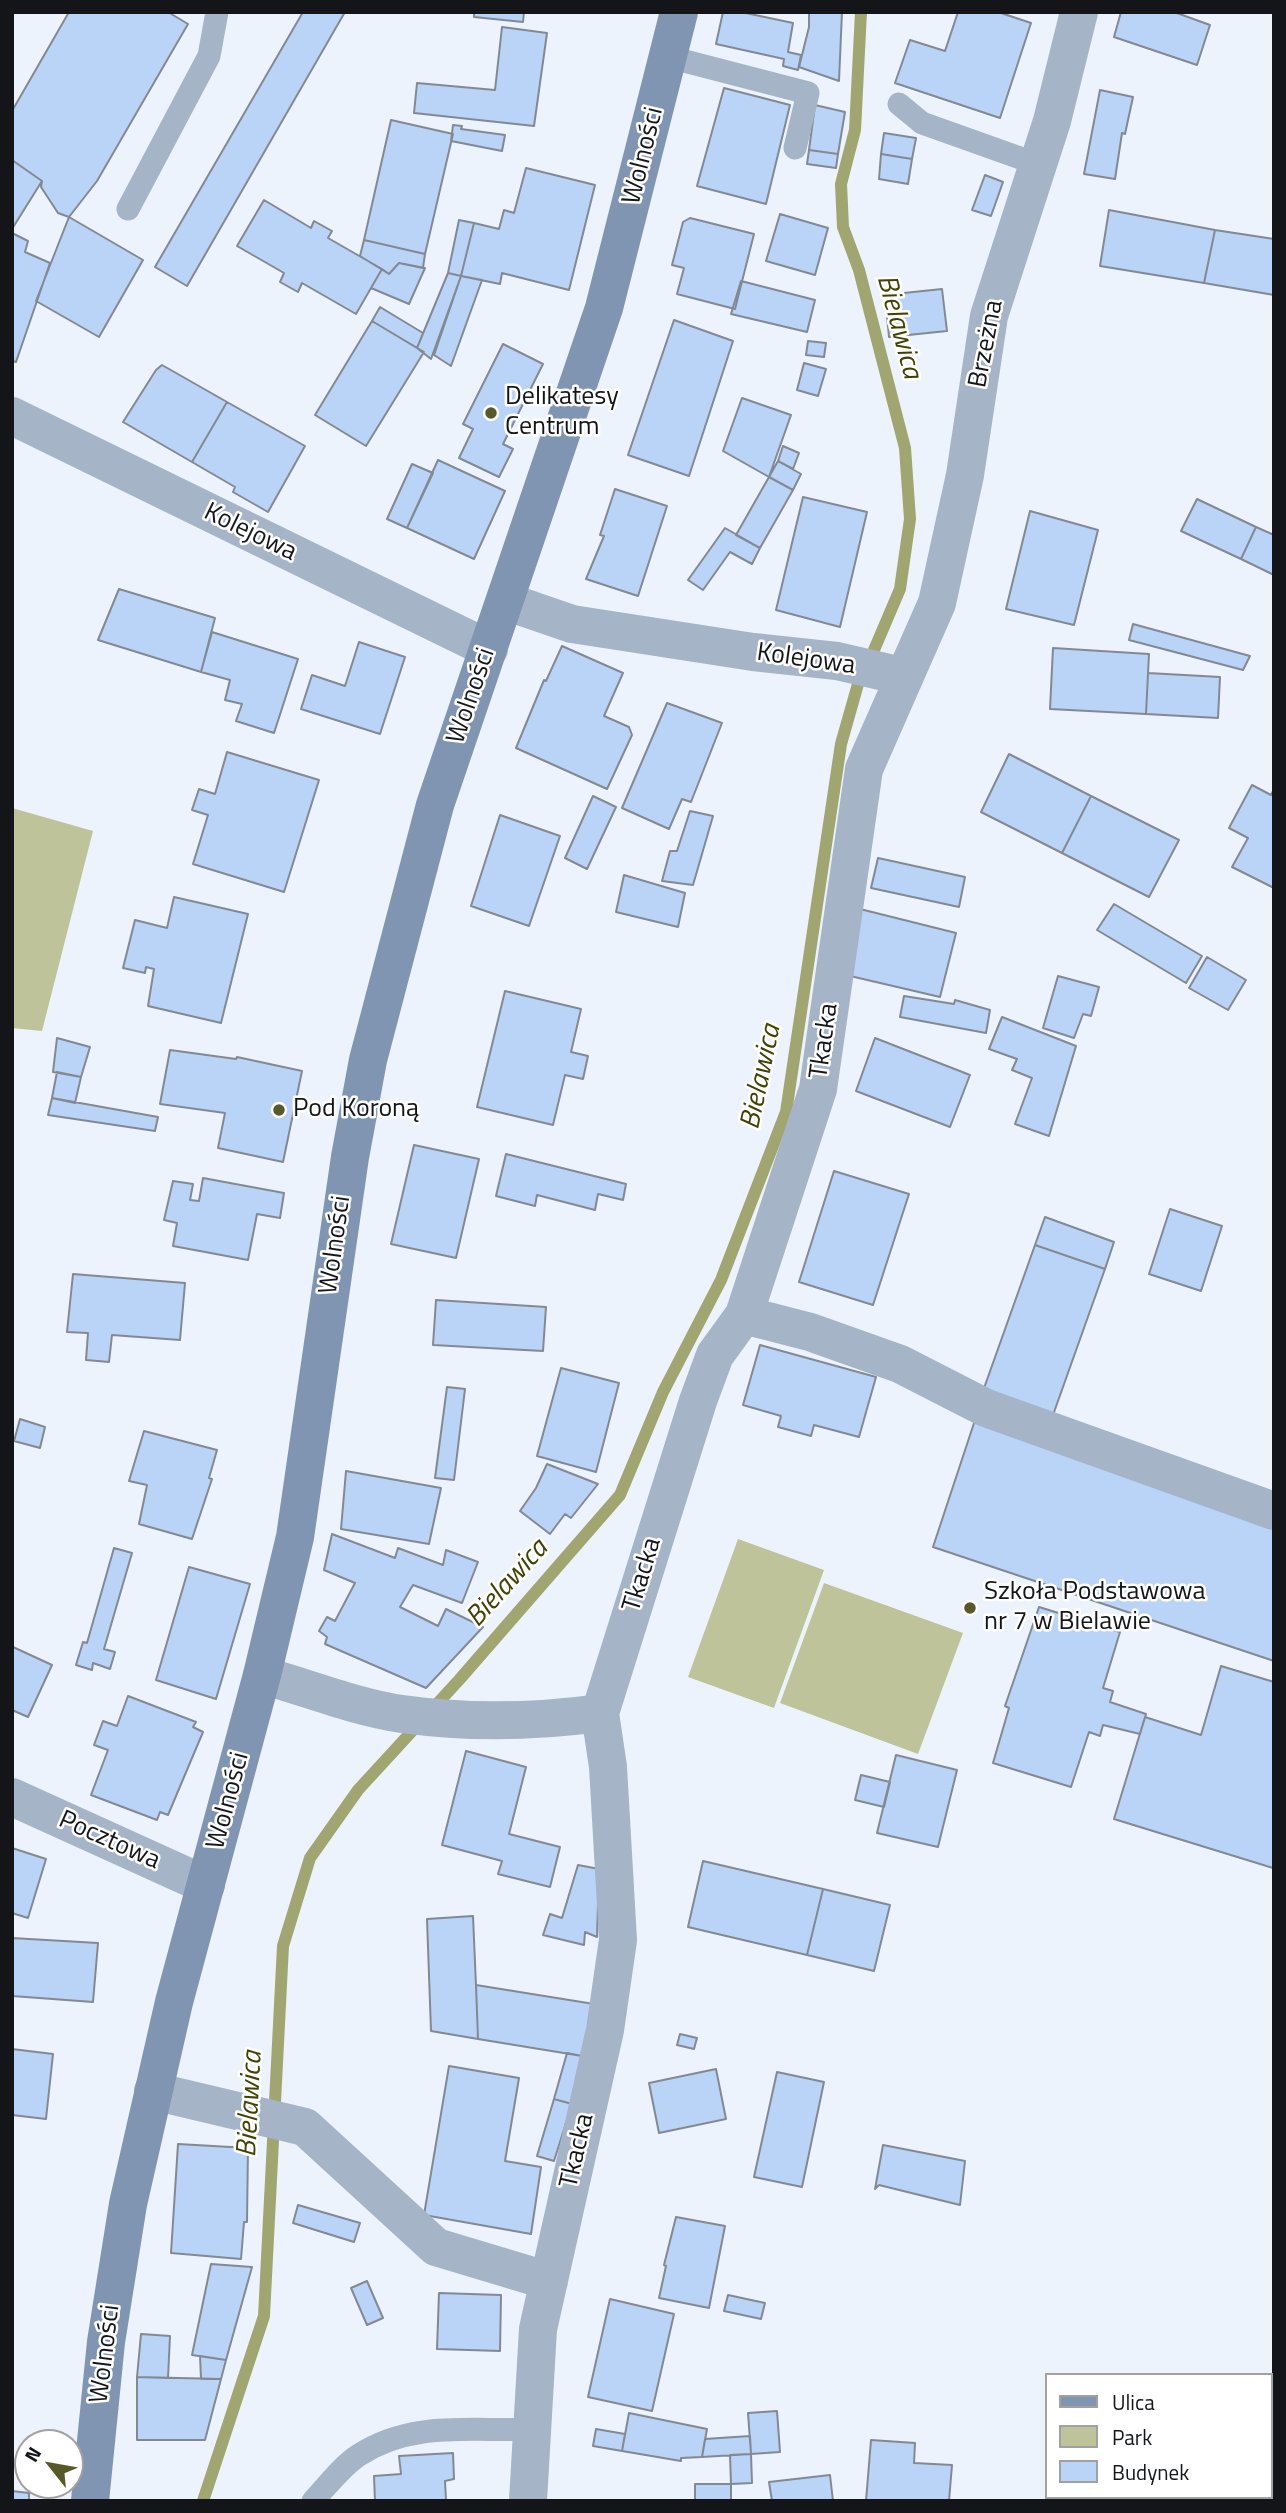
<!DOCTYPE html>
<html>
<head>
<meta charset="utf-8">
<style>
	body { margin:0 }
	#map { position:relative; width:1286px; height:2513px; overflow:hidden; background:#ecf3fc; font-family:"Titillium Web",sans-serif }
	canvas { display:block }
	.frame { position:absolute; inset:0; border:14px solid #131518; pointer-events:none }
	.legend { position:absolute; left:1045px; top:2373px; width:228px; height:126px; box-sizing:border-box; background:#fff; border:2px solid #a1a1a3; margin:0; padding:9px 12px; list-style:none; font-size:21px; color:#131518 }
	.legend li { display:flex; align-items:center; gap:14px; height:35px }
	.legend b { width:35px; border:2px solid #a1a1a3 }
	.north { position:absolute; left:14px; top:2429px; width:70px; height:70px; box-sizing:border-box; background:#fff; border:2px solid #a1a1a3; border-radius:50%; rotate:301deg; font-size:19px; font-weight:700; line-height:28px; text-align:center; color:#131518 }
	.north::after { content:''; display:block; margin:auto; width:24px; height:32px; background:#575a28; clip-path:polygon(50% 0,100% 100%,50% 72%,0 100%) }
</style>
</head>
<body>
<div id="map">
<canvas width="1286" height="2513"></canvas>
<div class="frame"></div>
<ul class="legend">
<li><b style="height:9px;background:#8095b2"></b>Ulica</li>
<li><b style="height:19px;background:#bfc399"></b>Park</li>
<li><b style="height:19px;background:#bad4f8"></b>Budynek</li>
</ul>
<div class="north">N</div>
</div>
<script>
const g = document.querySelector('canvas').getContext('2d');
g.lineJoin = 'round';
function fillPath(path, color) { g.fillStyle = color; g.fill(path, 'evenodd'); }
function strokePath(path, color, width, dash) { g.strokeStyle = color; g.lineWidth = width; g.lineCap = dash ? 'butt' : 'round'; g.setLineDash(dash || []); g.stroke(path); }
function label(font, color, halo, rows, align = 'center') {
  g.font = font + ' "Titillium Web",sans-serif'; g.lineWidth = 5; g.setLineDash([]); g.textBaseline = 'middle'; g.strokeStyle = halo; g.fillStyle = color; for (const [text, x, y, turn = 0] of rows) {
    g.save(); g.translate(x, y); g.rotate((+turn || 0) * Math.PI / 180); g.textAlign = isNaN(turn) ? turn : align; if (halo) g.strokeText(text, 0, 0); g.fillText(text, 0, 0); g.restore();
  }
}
const green = new Path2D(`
	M12 808 93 831 42 1031 12 1028Z
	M738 1539 824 1570 774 1708 688 1677Z
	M824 1583 963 1633 918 1754 780 1703Z`);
const stream = new Path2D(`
	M861 12 855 130 841 184 843 227 859 270 905 448 910 519 900 589 874 650
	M203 2501 264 2316 283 1946 310 1858 358 1790 459 1680 620 1495 663 1392 721 1280 786 1112 841 744 858 684`);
const building = new Path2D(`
	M69 12H168L188 24 97 181 69 217 58 213 41 187 42 181 12 160V111Z
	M303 12H345L187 286 155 267Z
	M474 12H524L523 22 474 17Z
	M723 12H741L793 23 788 52 801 55 798 70 783 66 784 59 716 44Z
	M809 12H842L839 81 799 67 809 27Z
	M958 12H998L1031 23 1000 118 895 83 910 40 945 51Z
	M1121 12H1174L1210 25 1197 65 1114 37Z
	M502 27 547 33 534 126 414 113 417 83 495 90Z
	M724 88 790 105 766 204 697 186Z
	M1100 90 1133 97 1125 134 1122 133 1115 179 1084 174Z
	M815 105 845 112 838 154 809 150Z
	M391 120 453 134 425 254 364 240Z
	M453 125 462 126 461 129 505 135 502 151 451 141Z
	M884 133 916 138 912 159 881 154Z
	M809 150 838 154 836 168 807 164Z
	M881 154 912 159 908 184 879 179Z
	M12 160 42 181 12 229Z
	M526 168 595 185 569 290 502 273 500 284 461 276 474 223 499 229 504 210 514 213Z
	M985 175 1003 182 991 216 972 210Z
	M264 200 311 228 314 221 332 231 328 238 382 269 356 314 302 283 298 292 280 282 284 273 237 246Z
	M1109 210 1215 230 1204 283 1100 266Z
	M780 214 828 228 815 275 766 261Z
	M69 217 143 260 99 337 36 301Z
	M690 218 754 234 735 309 677 294 684 268 672 265 683 222Z
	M459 220 474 223 461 276 448 273Z
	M1215 230 1274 239V295L1204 283Z
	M12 233 28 241 25 252 50 263 16 362 12 361Z
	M364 240 425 254 423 268 399 263 389 274 360 256Z
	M399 263 425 268 409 304 371 288 382 269 389 274Z
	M448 273 461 276 431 359 417 348Z
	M461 276 482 280 451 366 434 355Z
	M741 281 815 300 807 332 731 314Z
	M942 289 947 331 889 337 885 295Z
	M380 307 423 333 417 348 372 321Z
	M674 320 733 341 689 476 628 455Z
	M372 321 424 352 366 446 315 415Z
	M808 341 826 343 824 357 806 355Z
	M503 344 543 364 503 444 513 449 499 477 459 458 473 429 463 424Z
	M804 363 826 369 818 396 797 390Z
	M162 365 227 402 192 462 123 422 156 370Z
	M742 398 791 415 769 477 723 451Z
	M227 402 305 446 268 512 233 492 235 487 192 462Z
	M783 446 799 453 793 469 778 461Z
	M438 460 505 491 474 559 407 528Z
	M778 461 801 474 793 490 769 477Z
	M412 464 433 473 407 528 387 519Z
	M769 477 793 490 760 548 736 535Z
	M615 489 667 506 638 596 586 579 604 536 600 535Z
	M803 497 867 512 840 627 776 610Z
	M1197 499 1256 527 1241 559 1181 531Z
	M1030 511 1098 530 1074 625 1006 609Z
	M1256 527 1274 535V575L1241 559Z
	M725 528 760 548 752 564 730 552 703 590 688 580Z
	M119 589 215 618 201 672 98 640Z
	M1133 624 1250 656 1243 670 1129 640Z
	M212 632 298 659 274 733 236 721 242 704 225 700 230 680 201 672Z
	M359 642 405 657 380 734 301 709 312 675 345 686Z
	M562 646 623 673 604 716 629 727 632 735 607 789 516 748 544 680 546 681Z
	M1053 648 1149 654 1146 714 1050 709Z
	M1148 673 1220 677 1218 718 1146 714Z
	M667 703 722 723 691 802 682 799 669 829 622 808Z
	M227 752 319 780 284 892 193 864 208 815 192 810 199 789 215 794Z
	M1009 754 1091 796 1062 853 981 812Z
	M1252 785 1271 795 1274 789V888L1232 867 1248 838 1229 828Z
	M593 796 616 807 587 869 565 858Z
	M1091 796 1179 840 1149 897 1062 853Z
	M690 811 713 816 693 885 662 881 670 851H677Z
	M500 815 560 836 529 926 471 906Z
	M878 858 965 877 959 907 871 888Z
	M624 875 685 893 678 927 616 912Z
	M174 897 248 914 221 1023 148 1006 154 969 146 967 145 973 123 968 135 920 167 928Z
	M1114 904 1202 956 1186 983 1097 930Z
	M860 909 956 933 940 997 846 975Z
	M1207 957 1246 980 1228 1010 1189 988Z
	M1058 976 1099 987 1091 1016 1083 1014 1074 1038 1043 1028Z
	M505 991 581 1009 571 1052 588 1056 583 1079 565 1075 553 1125 477 1107Z
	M904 996 954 1004 955 1000 990 1010 986 1033 900 1017Z
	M1002 1017 1076 1046 1049 1136 1015 1124 1032 1078 1012 1070 1017 1059 989 1049Z
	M57 1038 90 1047 81 1077 53 1072Z
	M875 1038 970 1075 950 1127 856 1091Z
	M170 1050 236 1059 237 1057 302 1071 283 1162 218 1148 225 1113 160 1104Z
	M57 1072 81 1077 75 1103 52 1098Z
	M52 1098 158 1117 155 1131 48 1115Z
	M414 1145 479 1159 456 1258 391 1244Z
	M506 1154 626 1184 623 1200 598 1194 595 1210 537 1195 535 1206 496 1196Z
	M834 1171 909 1194 873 1305 799 1282Z
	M203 1178 284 1193 280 1218 257 1214 248 1260 173 1246 177 1223 164 1220 173 1181 193 1184 190 1200 199 1201Z
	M1170 1209 1222 1226 1201 1291 1149 1274Z
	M1045 1217 1114 1242 1105 1269 1035 1245Z
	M1035 1245 1105 1269 1053 1415 983 1391Z
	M73 1274 185 1283 180 1340 112 1335 109 1362 86 1360 88 1333 67 1332Z
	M436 1300 546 1307 543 1351 433 1345Z
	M760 1345 876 1377 859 1437 814 1425 811 1436 778 1427 781 1416 743 1405Z
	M561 1368 619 1383 596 1472 537 1456Z
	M447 1387 465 1389 454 1480 435 1478Z
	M976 1417 1274 1519V1661L933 1547Z
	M20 1419 45 1427 40 1448 14 1441Z
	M144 1431 217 1450 209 1478 212 1479 192 1539 139 1524 147 1485 129 1481Z
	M547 1464 598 1484 571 1518 565 1514 550 1534 520 1511 536 1488Z
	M346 1471 441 1488 429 1544 341 1529Z
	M332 1534 395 1558 398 1548 443 1565 446 1550 478 1562 462 1603 413 1585 400 1607 438 1626 446 1609 483 1627 426 1688 325 1644 327 1637 319 1631 327 1617 335 1621 355 1583 324 1570Z
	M114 1548 132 1553 104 1649 115 1652 110 1669 93 1663 92 1670 76 1665 83 1642 87 1643Z
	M189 1567 250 1584 216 1699 156 1680Z
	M1039 1607 1120 1632 1103 1688 1113 1691 1110 1702 1146 1714 1140 1734 1103 1725 1100 1736 1089 1732 1071 1787 993 1763 1009 1708 1005 1706Z
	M13 1647 52 1665 28 1717 12 1710Z
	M1221 1666 1274 1682 1273 1868 1114 1819 1145 1717 1201 1735Z
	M128 1696 196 1722 193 1727 203 1732 168 1815 160 1812 157 1820 91 1795 108 1750 94 1745 103 1721 117 1726Z
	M466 1751 526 1767 509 1834 560 1847 550 1887 498 1874 502 1861 442 1845Z
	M896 1755 957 1770 938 1847 877 1833Z
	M861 1775 890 1782 884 1807 855 1800Z
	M12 1848 46 1859 28 1918 12 1913Z
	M703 1861 823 1889 807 1955 688 1927Z
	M578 1865 599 1869 597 1937 585 1932 584 1945 543 1935 550 1914 562 1918Z
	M823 1889 890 1905 874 1971 807 1955Z
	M473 1916 476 1986 478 2039 431 2031 427 1919Z
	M12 1938 98 1943 93 2002 12 1996Z
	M476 1985 594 2004 582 2056 478 2039Z
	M680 2034 697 2038 694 2049 677 2045Z
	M12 2049 53 2054 46 2119 12 2115Z
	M567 2053 582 2056 572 2104 554 2099Z
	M449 2066 519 2078 505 2161 541 2167 531 2234 424 2215Z
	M716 2069 726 2119 659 2133 649 2083Z
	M777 2072 824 2082 802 2187 754 2177Z
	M554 2099 572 2104 554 2161 537 2156Z
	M178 2144 248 2148 247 2222H244L241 2259 171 2253Z
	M883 2145 965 2161 960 2205 879 2185 875 2189Z
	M298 2205 360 2223 354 2242 293 2223Z
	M676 2217 725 2226 709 2308 659 2298 666 2266 664 2265Z
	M211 2264 252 2267 226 2360 192 2355Z
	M367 2281 383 2318 367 2325 351 2288Z
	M439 2293 501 2295 500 2351 437 2349Z
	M728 2295 765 2303 761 2319 724 2311Z
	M610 2299 674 2314 652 2411 588 2397Z
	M141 2334 170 2336 168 2378 137 2377Z
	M200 2356 226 2360 221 2379H201Z
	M137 2377 221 2379 205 2440H137Z
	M777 2411 780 2452 751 2454 748 2413Z
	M629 2413 707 2429 702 2457 681 2458V2461L622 2451Z
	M596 2429 625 2434 622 2451 593 2446Z
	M750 2436 751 2454 702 2457 705 2439Z
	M871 2440 915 2443 914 2463 952 2465 949 2501H866Z
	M453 2453 454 2479 445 2481 446 2500 375 2501 374 2476 401 2474 399 2456Z
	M751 2454 752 2483 731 2484 730 2455Z
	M830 2475 833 2501H772L769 2482Z
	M695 2484H731V2501H695Z
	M12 2491 29 2493V2501H12Z`);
const lane = new Path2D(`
	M669 57 808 93 795 148
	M899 104 922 123 1037 164
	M128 209 209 56 217 12
	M313 2501C327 2486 342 2466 359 2455 413 2420 472 2432 532 2429`);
const street = new Path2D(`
	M12 416 489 649
	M505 601 572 624 753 652 837 661 902 676
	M744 1315 810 1332 900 1364 986 1408 1274 1511
	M262 1675C308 1688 355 1707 402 1714 467 1723 535 1722 600 1713
	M12 1797 206 1885
	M153 2091 305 2127 436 2247 549 2281
	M528 2501 538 2329 605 2030 618 1940 608 1767 600 1713 698 1401 715 1355 744 1315 818 1089 864 769 937 603 965 475 989 316 1052 121 1079 12`);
const secondary = new Path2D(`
	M90 2501 106 2342 128 2204 174 2002 262 1675 295 1537 350 1157 368 1060 435 805 604 308 679 12`);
const markers = [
	[491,413,7,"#575a28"],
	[279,1110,7,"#575a28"],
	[970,1608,7,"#575a28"]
];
const streetNames = [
	["Wolności",644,156,-76],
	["Brzeżna",987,344,-79],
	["Kolejowa",250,533,26],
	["Kolejowa",806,660,8],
	["Wolności",472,696,-71],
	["Tkacka",825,1041,-82],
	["Wolności",336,1245,-82],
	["Tkacka",643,1575,-73],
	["Wolności",229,1801,-75],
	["Pocztowa",109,1841,24],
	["Tkacka",578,2151,-77],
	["Wolności",106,2354,-83]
];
const poiNames = [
	["Delikatesy",505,398],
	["Centrum",505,428],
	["Pod Koroną",293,1110],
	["Szkoła Podstawowa",984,1593],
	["nr 7 w Bielawie",984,1623]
];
const waterNames = [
	["Bielawica",898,327,75],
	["Bielawica",762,1077,-78],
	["Bielawica",508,1584,-48],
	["Bielawica",251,2104,-87]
];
fillPath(green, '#bfc399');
strokePath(stream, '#a1a570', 12);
fillPath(building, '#bad4f8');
strokePath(building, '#838992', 2);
strokePath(lane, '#a5b4c7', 23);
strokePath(street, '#a5b4c7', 38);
strokePath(secondary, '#8095b2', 38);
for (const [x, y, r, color] of markers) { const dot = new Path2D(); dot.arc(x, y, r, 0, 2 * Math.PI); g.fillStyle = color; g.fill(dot); strokePath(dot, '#fff', 2.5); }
label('26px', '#131518', '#fff', streetNames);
label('26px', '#131518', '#fff', poiNames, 'left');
label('italic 28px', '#404200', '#fff', waterNames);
</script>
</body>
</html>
